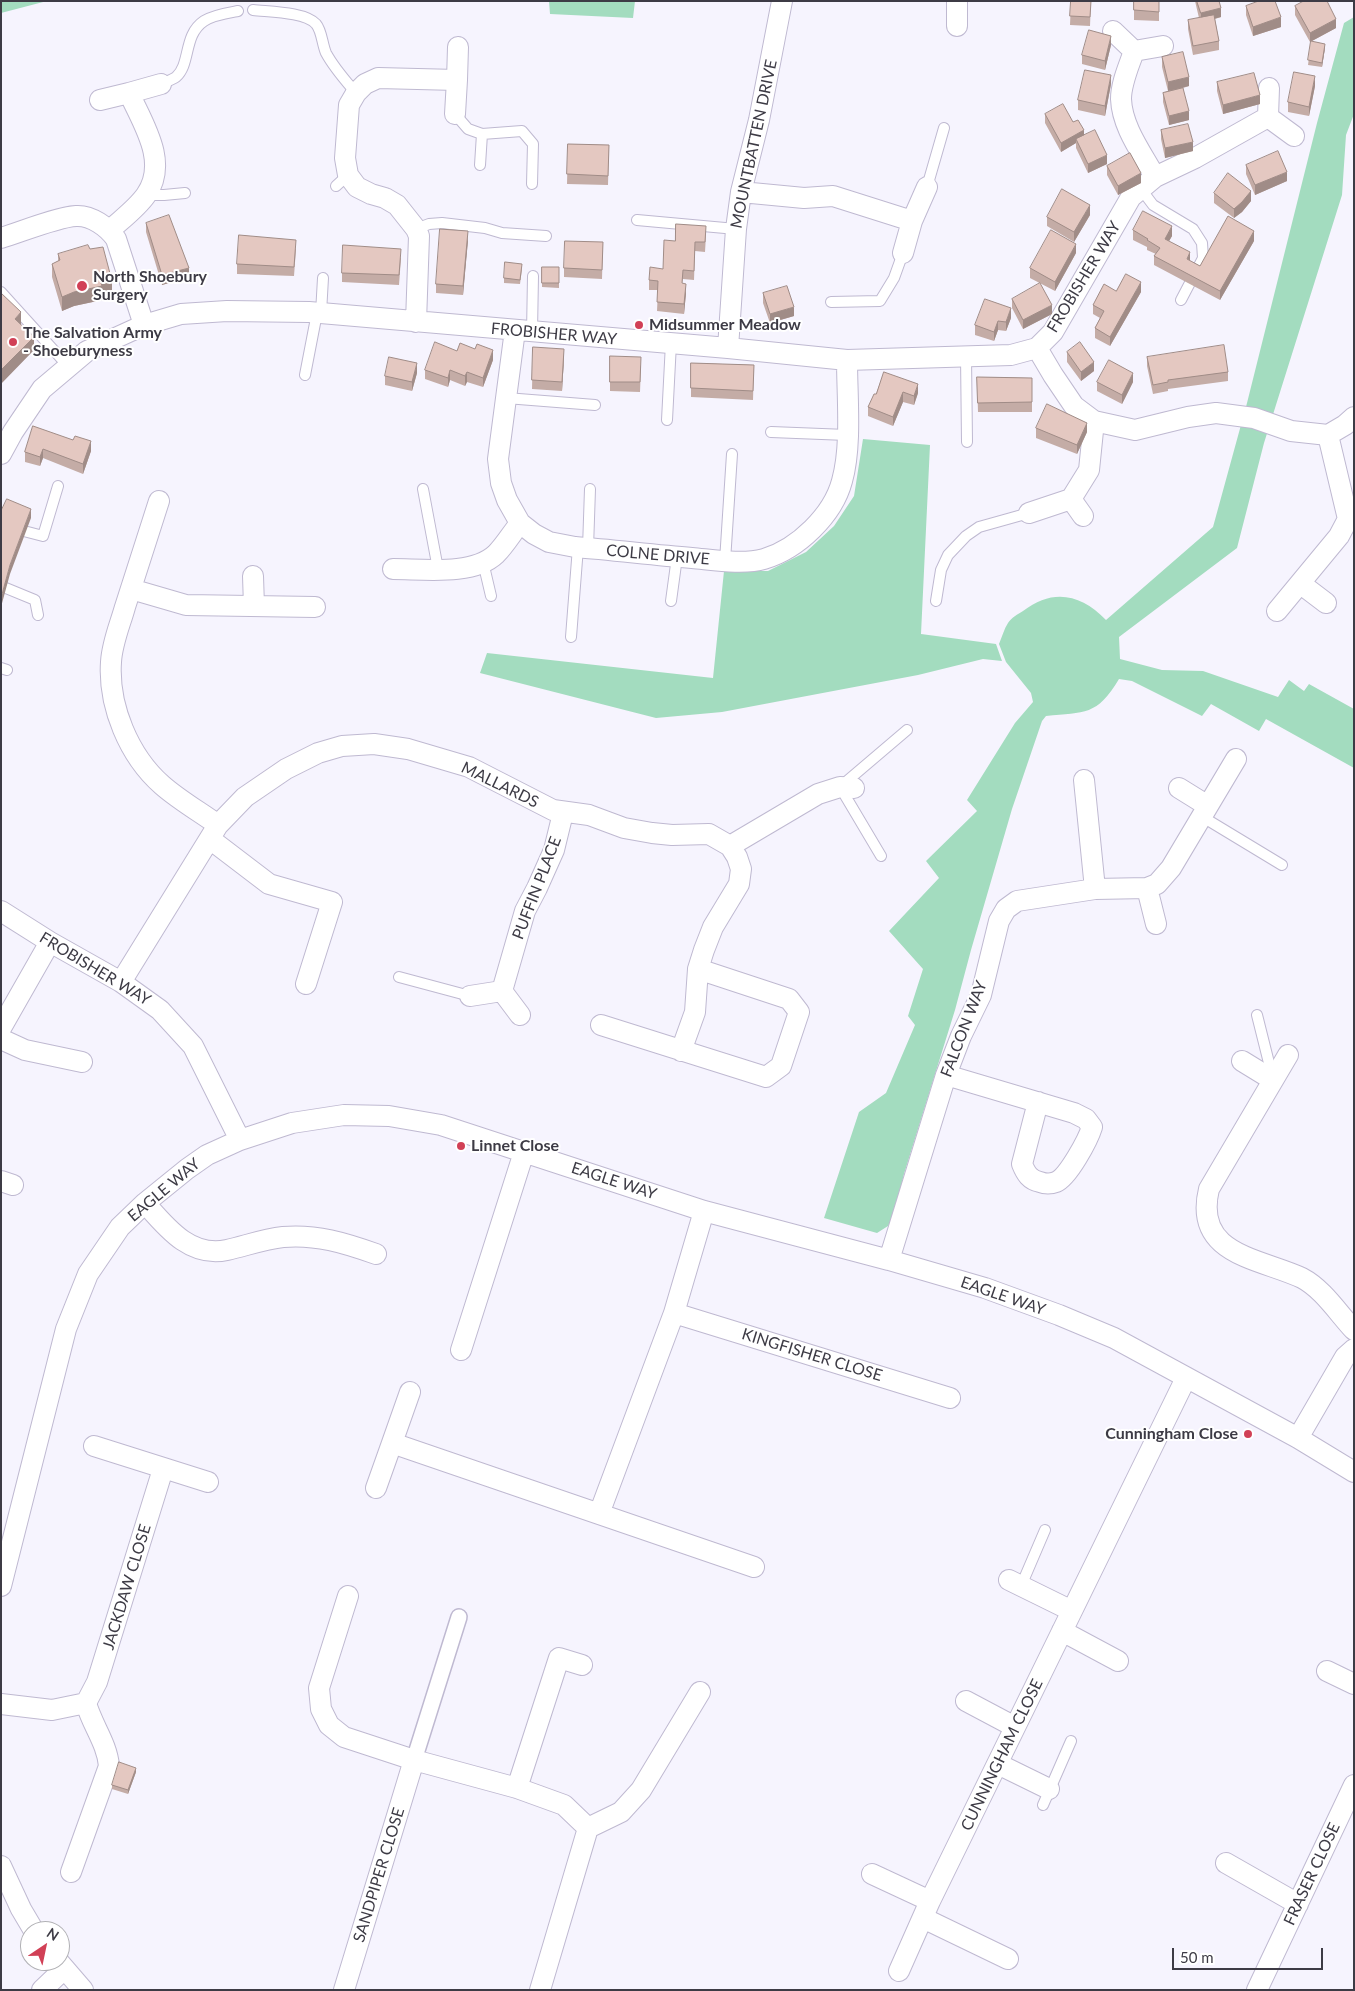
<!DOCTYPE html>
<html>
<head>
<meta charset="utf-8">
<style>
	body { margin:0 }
	#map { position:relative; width:1355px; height:1991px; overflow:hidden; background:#f6f4fe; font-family:Lato,sans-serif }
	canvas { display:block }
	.frame { position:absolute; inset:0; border:2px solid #3d3b45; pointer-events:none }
	.north { position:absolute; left:20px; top:1921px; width:50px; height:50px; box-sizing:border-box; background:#fff; border:1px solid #b1b1b5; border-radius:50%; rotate:34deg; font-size:14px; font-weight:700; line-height:20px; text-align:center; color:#3d3b45 }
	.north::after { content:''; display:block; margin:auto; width:18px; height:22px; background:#d14056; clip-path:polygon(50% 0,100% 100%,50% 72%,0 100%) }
	.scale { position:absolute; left:1172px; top:1948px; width:151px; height:22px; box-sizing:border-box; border:2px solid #3d3b45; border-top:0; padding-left:6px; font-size:15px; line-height:18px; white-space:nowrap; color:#3d3b45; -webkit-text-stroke:4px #fff; paint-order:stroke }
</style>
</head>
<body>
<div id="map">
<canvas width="1355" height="1991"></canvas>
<div class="frame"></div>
<div class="north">N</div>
<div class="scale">50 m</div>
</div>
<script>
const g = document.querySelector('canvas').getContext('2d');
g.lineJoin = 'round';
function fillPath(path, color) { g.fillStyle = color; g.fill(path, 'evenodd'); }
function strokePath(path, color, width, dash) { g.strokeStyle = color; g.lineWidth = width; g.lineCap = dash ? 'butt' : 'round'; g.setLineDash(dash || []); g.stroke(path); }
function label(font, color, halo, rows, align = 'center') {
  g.font = font + ' Lato,sans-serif'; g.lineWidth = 4; g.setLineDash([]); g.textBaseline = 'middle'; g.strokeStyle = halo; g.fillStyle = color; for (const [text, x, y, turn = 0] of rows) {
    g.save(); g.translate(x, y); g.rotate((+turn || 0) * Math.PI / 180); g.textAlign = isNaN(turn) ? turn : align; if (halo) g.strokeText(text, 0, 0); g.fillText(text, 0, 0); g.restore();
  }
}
const green = new Path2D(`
	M1 1H47L1 13Z
	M549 1H635L633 18 550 14Z
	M1354 17V114L1346 135 1342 195 1264 443 1237 548 1119 637 1120 659 1162 670 1203 671 1278 697 1289 680 1304 691 1309 684 1354 709V768L1266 719 1259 731 1211 704 1202 716 1132 681 1119 679C1097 716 1085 712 1046 716L1042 721 1012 809 971 950 955 1010 904 1174 894 1216 888 1226 877 1233 824 1218 859 1112 886 1093 915 1025 908 1016 923 969 889 931 939 878 926 861 977 811 967 800 1015 723 1033 702 1031 693 1006 662 999 644C1002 637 1004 629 1008 623 1011 618 1018 614 1023 611 1053 588 1081 594 1106 620L1213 527 1247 403 1317 123 1344 23Z
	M863 439 930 445 921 634 996 644 1002 661 983 659 918 675 722 712 656 718 480 673 487 653 713 678 724 571H768L806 552 834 526 854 496Z`);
const service = new Path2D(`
	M253 10C270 12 305 12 316 24 322 31 322 44 326 53 334 68 345 80 356 93
	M161 84C165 82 172 80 176 77 191 64 183 35 204 21 213 15 227 13 238 11
	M455 114 468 129 482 134 522 131 533 144 532 184
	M480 165 482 134
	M336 186 348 175
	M927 187 944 128
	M1141 189 1153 205 1193 229 1202 243 1203 258 1181 300
	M146 195H164L185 193
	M637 220 736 229
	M416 229 429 224 442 223 485 228 502 233 546 236
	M1 292 68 366
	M831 302 880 301 894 278 903 253
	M321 313 323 278
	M532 332 533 276
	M966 356 967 442
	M305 375 317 313
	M506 398 595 405
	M667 420 671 343
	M771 432 847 435
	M423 489 438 569
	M1 525 43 536 58 486
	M588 548 590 489
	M725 561 732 454
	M483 562 491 596
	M1 586 35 600 38 615
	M671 601 677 557
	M936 601 941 570 948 555 966 536 979 527 1029 513
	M571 637 578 547
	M1 668 7 670
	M1201 816 1282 865
	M881 856 840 787 907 730
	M399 977 470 996
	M1257 1015 1273 1079
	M1021 1586 1045 1530
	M1043 1805 1071 1741`);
const pedestrian = new Path2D(`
	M414 1760 459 1617`);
const minor = new Path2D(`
	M957 1V26
	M1113 31 1134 51C1129 66 1121 83 1121 99 1122 127 1142 153 1155 177
	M1134 51 1163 46
	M457 80 458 47
	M129 93 161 84
	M100 100 129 93C143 124 169 162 146 195 137 208 122 219 110 230
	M1268 117 1269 88
	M741 192 804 198 833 196 912 221 903 253
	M912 221 927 187
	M1 238C21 232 57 217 76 216 91 215 108 227 116 239L144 325
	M416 322 419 236 416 229 397 205 385 198 371 194 357 187 348 175 345 158 349 105 356 93 365 84 378 78 457 80 455 114
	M515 330 498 459 501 483 507 500 520 523 534 534 549 542 575 547C614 550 653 555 692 558 714 560 743 565 764 559 798 549 833 515 842 481 852 446 847 396 847 360
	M728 348 736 229 741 192 759 120 782 1
	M1037 348 1053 375 1074 406 1094 421 1135 430 1188 417 1216 413 1254 418 1291 431 1328 435 1345 425 1354 417
	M1 454 13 432 42 389 87 351 144 325 181 314 227 311 309 312 728 348 847 360 1011 355 1037 348 1053 332 1131 197 1155 177 1195 158 1268 117 1294 136
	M1071 499 1083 516
	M159 501C148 536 136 572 125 607 120 625 112 643 111 662 108 706 129 756 162 785 179 800 200 812 218 825
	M1029 513 1071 499 1089 470 1094 421
	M393 569C423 569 473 576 496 554 505 545 512 533 520 523
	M253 576 254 606
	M1301 584 1326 603
	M131 589 186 605 315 607
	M1277 611 1339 536 1348 519 1328 435
	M1084 780 1095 889
	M1179 788 1208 806
	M210 839 269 884 332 902 306 984
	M730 846 818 794 840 787 854 788
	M1147 888 1156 924
	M1 911 50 942 121 982 160 1010 193 1046 240 1140
	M121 982 218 825 245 797 286 769 318 753 342 746 374 744 408 749 469 767 553 810 589 815 624 828 652 833 672 835 709 834 730 846 737 857 741 869 739 884 713 927 704 950 698 969 695 1012 681 1051
	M502 991 520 1015
	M470 996 502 991 525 911 537 888 554 850 563 813
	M601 1025 766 1077 781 1066 799 1012 789 999 698 969
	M1 1028 50 942
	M1 1039 25 1050 82 1062
	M1288 1055 1209 1189C1193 1255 1259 1258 1302 1278 1323 1289 1338 1313 1354 1330
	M1242 1061 1273 1080
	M946 1075 1074 1113 1086 1119 1092 1127C1088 1140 1068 1177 1056 1182 1051 1184 1045 1184 1040 1182 1030 1180 1026 1174 1022 1164L1038 1102
	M1 1181 13 1185
	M145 1203C166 1227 190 1258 227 1250 245 1246 264 1239 283 1237 316 1234 345 1243 376 1254
	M889 1260 946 1075 961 1036 981 995 999 921 1006 909 1017 901 1095 889 1147 888 1157 884 1171 868 1236 759
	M674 1313 950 1398
	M461 1350 524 1152
	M1298 1438 1345 1357 1354 1349
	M392 1443 410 1392
	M94 1446 208 1482
	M376 1488 392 1443 754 1567
	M599 1514 674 1313 704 1211
	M1009 1580 1072 1611
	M1 1586 66 1329 88 1274 120 1227 145 1203 187 1169 207 1155 240 1140 292 1123 344 1115 389 1116 441 1125 704 1211 889 1260 985 1288 1059 1315 1114 1338 1298 1438 1354 1472
	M348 1596 319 1688 321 1709 329 1725 344 1737 414 1760 517 1788 564 1805 588 1828 540 1990
	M1062 1631 1118 1661
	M1327 1671 1354 1684
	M966 1701 1015 1727
	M1 1704 52 1710 86 1703 97 1682 163 1469
	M998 1764 1049 1789
	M517 1788 559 1658 582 1665
	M588 1828 621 1812 641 1790 700 1692
	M1226 1863 1298 1904
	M1 1866 21 1909 34 1931
	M71 1872 109 1766C107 1743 92 1725 86 1703
	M872 1874 930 1901
	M923 1918 1008 1959
	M58 1961 83 1990
	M899 1971 930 1901 1186 1378
	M42 1990 64 1969
	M344 1990 414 1760
	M1257 1990 1354 1785`);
const wall = new Path2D(`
	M1071 1H1091L1090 26 1070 25Z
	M1134 1H1159V21L1134 20Z
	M1195 1H1219L1221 17 1215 19 1219 41V50L1193 55 1188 29V20L1199 18Z
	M1246 6 1281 27 1253 36 1246 15Z
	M1295 6 1336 28 1312 41 1325 48 1322 67 1308 65 1311 42H1310L1295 15Z
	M1111 45 1105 70 1082 64V55Z
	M1162 57 1189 86 1183 88 1189 120 1169 125 1163 102V93L1168 91 1162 67Z
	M1217 82 1260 104 1223 114 1217 91Z
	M1111 84 1105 116 1078 110V100Z
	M1315 86 1309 116 1288 112V102Z
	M1045 114 1073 122 1107 164 1088 173 1076 148V143L1061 152 1045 123Z
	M1161 130 1193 151 1165 158 1161 139Z
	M568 144 609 145 608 185 567 184Z
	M1246 165 1287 181 1255 195 1246 174Z
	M1107 166 1141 183 1118 195 1107 175Z
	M1214 193 1251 201 1242 212 1234 218 1214 203Z
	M1090 215 1074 242 1047 226V217Z
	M146 223 189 277 162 285 146 232Z
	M1133 230 1172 236 1169 241 1190 261 1200 266 1254 241 1220 300 1154 265V256L1156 254 1147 250V247L1133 240Z
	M706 235 705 252 695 251 694 280 683 279 682 283 686 293 684 314 657 311 658 290H649V280L663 269 675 241Z
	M468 240 463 295 436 293V284Z
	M603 242 602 279 564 277V268Z
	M296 249 294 276 237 274V264Z
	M1076 253 1055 291 1030 278V268Z
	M58 254 112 294 102 297V300L74 306 62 311 52 277V264L58 261Z
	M401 258 399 285 342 282V273Z
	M542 267H559V288L542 287Z
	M522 269 520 284 504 283V278Z
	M1116 291 1141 292 1110 346 1095 338V328L1100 318 1093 314V305Z
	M763 293 794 316 770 323 763 303Z
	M1012 299 1052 314 1023 329 1012 308Z
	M1011 318 1006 331 998 330 994 341 975 335V325Z
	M533 347 564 358 562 391 532 389Z
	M457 351 493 360 483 387 467 382 465 386 450 380 448 387 425 379V370Z
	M1067 352 1094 371 1081 381 1067 362Z
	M610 356 641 366 640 392 610 391Z
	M1147 357 1228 372V381L1168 389V391L1153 394 1147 366Z
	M691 363 754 365 753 400 691 397Z
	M884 372 918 393 914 405 903 402 893 426 868 416V407L876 394Z
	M417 373 412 391 385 385V376Z
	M977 377 1032 378V412H978Z
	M1097 382H1133L1122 404 1097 391Z
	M33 426 91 451 83 474 43 458 40 466 25 462V452Z
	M1036 428 1087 432 1077 454 1036 438Z
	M136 1772 128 1794 112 1789V1785Z`);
const shadedWall = new Path2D(`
	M1221 8V17L1201 22V13Z
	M1281 17V27L1253 36V27Z
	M1336 19V28L1310 42V33Z
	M1111 36V45L1105 70V61Z
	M1325 44V48L1322 67V63Z
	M1111 75V84L1105 116V106Z
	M1315 76V86L1309 116V107Z
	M1189 77V86L1168 91V82Z
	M1260 95V104L1223 114V105Z
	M1189 111V120L1169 125V116Z
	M1084 130V139H1076V143L1061 152V143Z
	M1193 142V151L1165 158V148Z
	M1107 155V164L1088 173V164Z
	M1287 172V181L1255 195V185Z
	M1141 173V183L1118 195V186Z
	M1251 191V201L1242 212 1234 218V209Z
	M1090 205V215L1074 242V232Z
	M1172 226V236L1165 248V239Z
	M468 231V240L463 295V286Z
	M1254 231V241L1220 300V291Z
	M1076 244V253L1055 291V282Z
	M1190 252V261L1187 259Z
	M189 268V277L162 285V275Z
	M112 281V294L102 297V300L74 306 62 311V297L74 292 101 283Z
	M1141 282V292L1110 346V337Z
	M686 284V293L684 314V304Z
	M1052 305V314L1023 329V320Z
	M794 307V316L770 323V314Z
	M1011 308V318L1006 331V322Z
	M21 312V326L15 319Z
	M998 321V330L994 341V332Z
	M34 337V350L1 384V370Z
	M564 349V358L562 391V382Z
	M493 350V360L483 387V378Z
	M1094 362V371L1081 381V372Z
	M417 363V373L412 391V382Z
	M450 370V380L448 387V378Z
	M467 372V382L465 386V376Z
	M1133 373V382L1122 404V395Z
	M918 384V393L914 405V396Z
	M903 392V402L893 426V417Z
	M1087 423V432L1077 454V445Z
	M91 441V451L83 474V464Z
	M43 449V458L40 466V457Z
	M31 509V518L10 574 1 607V598L10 565Z
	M136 1768V1772L128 1794V1790Z`);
const building = new Path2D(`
	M1071 1H1091L1090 17 1070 16Z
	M1134 1H1159V12L1134 10Z
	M1197 1H1219L1221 8 1201 13Z
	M1259 1H1275L1281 17 1253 27 1246 6Z
	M1304 1H1327L1336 19 1310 33 1295 6Z
	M1214 15 1219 41 1193 46 1188 20Z
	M1089 30 1111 36 1105 61 1082 55Z
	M1311 41 1325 44 1322 63 1308 60Z
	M1183 52 1189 77 1168 82 1162 57Z
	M1085 70 1111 75 1105 106 1078 100Z
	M1294 72 1315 76 1309 107 1288 102Z
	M1254 73 1260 95 1223 105 1217 82Z
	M1183 88 1189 111 1169 116 1163 93Z
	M1063 104 1073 122 1078 120 1084 130 1061 143 1045 114Z
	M1188 124 1193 142 1165 148 1161 130Z
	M1095 130 1107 155 1088 164 1076 139Z
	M568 144 609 145 608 176 567 174Z
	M1278 151 1287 172 1255 185 1246 165Z
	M1130 153 1141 173 1118 186 1107 166Z
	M1228 173 1251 191 1242 202 1234 209 1214 193Z
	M1062 189 1090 205 1074 232 1047 217Z
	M1143 211 1172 226 1165 239 1190 252 1187 259 1200 266 1228 216 1254 231 1220 291 1154 256 1160 248 1147 240 1148 239 1133 230Z
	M169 215 189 268 162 275 146 223Z
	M676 224 706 226 705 242H695L694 271 683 270 682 283 686 284 684 304 657 302 658 281 649 280 650 267 663 269 664 240 675 241Z
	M440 229 468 231 463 286 436 284Z
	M1051 230 1076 244 1055 282 1030 268Z
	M239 235 296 240 294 267 237 264Z
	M565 241 603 242 602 270 564 268Z
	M88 245 90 249 103 247 112 281 101 283 102 286 74 292 62 297 52 264 60 260 58 254Z
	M343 245 401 249 399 275 342 273Z
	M505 262 522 264 520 280 504 278Z
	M542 267H559V283H542Z
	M1126 274 1141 282 1110 337 1095 328 1104 311 1093 305 1104 284 1116 291Z
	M1040 283 1052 305 1023 320 1012 299Z
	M787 286 794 307 770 314 763 293Z
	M1 293 21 312 15 319 34 337 1 370Z
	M985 299 1011 308 1006 322 998 321 994 332 975 325Z
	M435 342 457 351 460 343 475 349 477 344 493 350 483 378 467 372 465 376 450 370 448 378 425 370Z
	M1080 342 1094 362 1081 372 1067 352Z
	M1224 345 1228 372 1168 380V382L1153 385 1147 357Z
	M533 347 564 349 562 382 532 380Z
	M610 356 641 357 640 382H610Z
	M389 357 417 363 412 382 385 376Z
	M1109 360 1133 373 1122 395 1097 382Z
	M691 363 754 365 753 391 691 388Z
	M884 372 918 384 914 396 903 392 893 417 868 407 874 394H876Z
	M977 377 1032 378V402L978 403Z
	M1047 404 1087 423 1077 445 1036 428Z
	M33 426 73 440 75 436 91 441 83 464 43 449 40 457 25 452Z
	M7 499 31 509 10 565 1 598V511Z
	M119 1762 136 1768 128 1790 112 1785Z`);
const markers = [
	[82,286,6,"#d14056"],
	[639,325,5,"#d14056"],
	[13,342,5,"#d14056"],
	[461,1146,5,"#d14056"],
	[1248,1434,5,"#d14056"]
];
const streetNames = [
	["MOUNTBATTEN DRIVE",754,144,-78],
	["FROBISHER WAY",1084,277,-59],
	["FROBISHER WAY",554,334,5],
	["COLNE DRIVE",658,555,5],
	["MALLARDS",500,785,26],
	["PUFFIN PLACE",537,888,-69],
	["FROBISHER WAY",95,969,31],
	["FALCON WAY",964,1029,-69],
	["EAGLE WAY",614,1181,18],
	["EAGLE WAY",164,1190,-40],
	["EAGLE WAY",1003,1296,19],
	["KINGFISHER CLOSE",812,1355,17],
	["JACKDAW CLOSE",127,1587,-73],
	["CUNNINGHAM CLOSE",1002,1755,-64],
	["FRASER CLOSE",1312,1874,-65],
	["SANDPIPER CLOSE",379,1875,-73]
];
const poiNames = [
	["North Shoebury",93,277],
	["Surgery",93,295],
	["Midsummer Meadow",649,325],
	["The Salvation Army",23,333],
	["- Shoeburyness",23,351],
	["Linnet Close",471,1146],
	["Cunningham Close",1238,1434,"right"]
];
fillPath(green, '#a3dcbf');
strokePath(service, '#bfb9d1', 12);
strokePath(pedestrian, '#bfb9d1', 18);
strokePath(minor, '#bfb9d1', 22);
strokePath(service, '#fff', 10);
strokePath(pedestrian, '#fff', 15);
strokePath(minor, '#fff', 20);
fillPath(wall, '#c4aca6');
fillPath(shadedWall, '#a08c87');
fillPath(building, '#e4c8c1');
strokePath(building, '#a08c87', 1);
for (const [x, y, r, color] of markers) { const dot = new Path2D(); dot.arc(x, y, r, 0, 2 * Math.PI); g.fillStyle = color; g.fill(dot); strokePath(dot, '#fff', 2); }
label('16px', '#3d3b45', '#fff', streetNames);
label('bold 16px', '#3d3b45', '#fff', poiNames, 'left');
</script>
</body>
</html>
